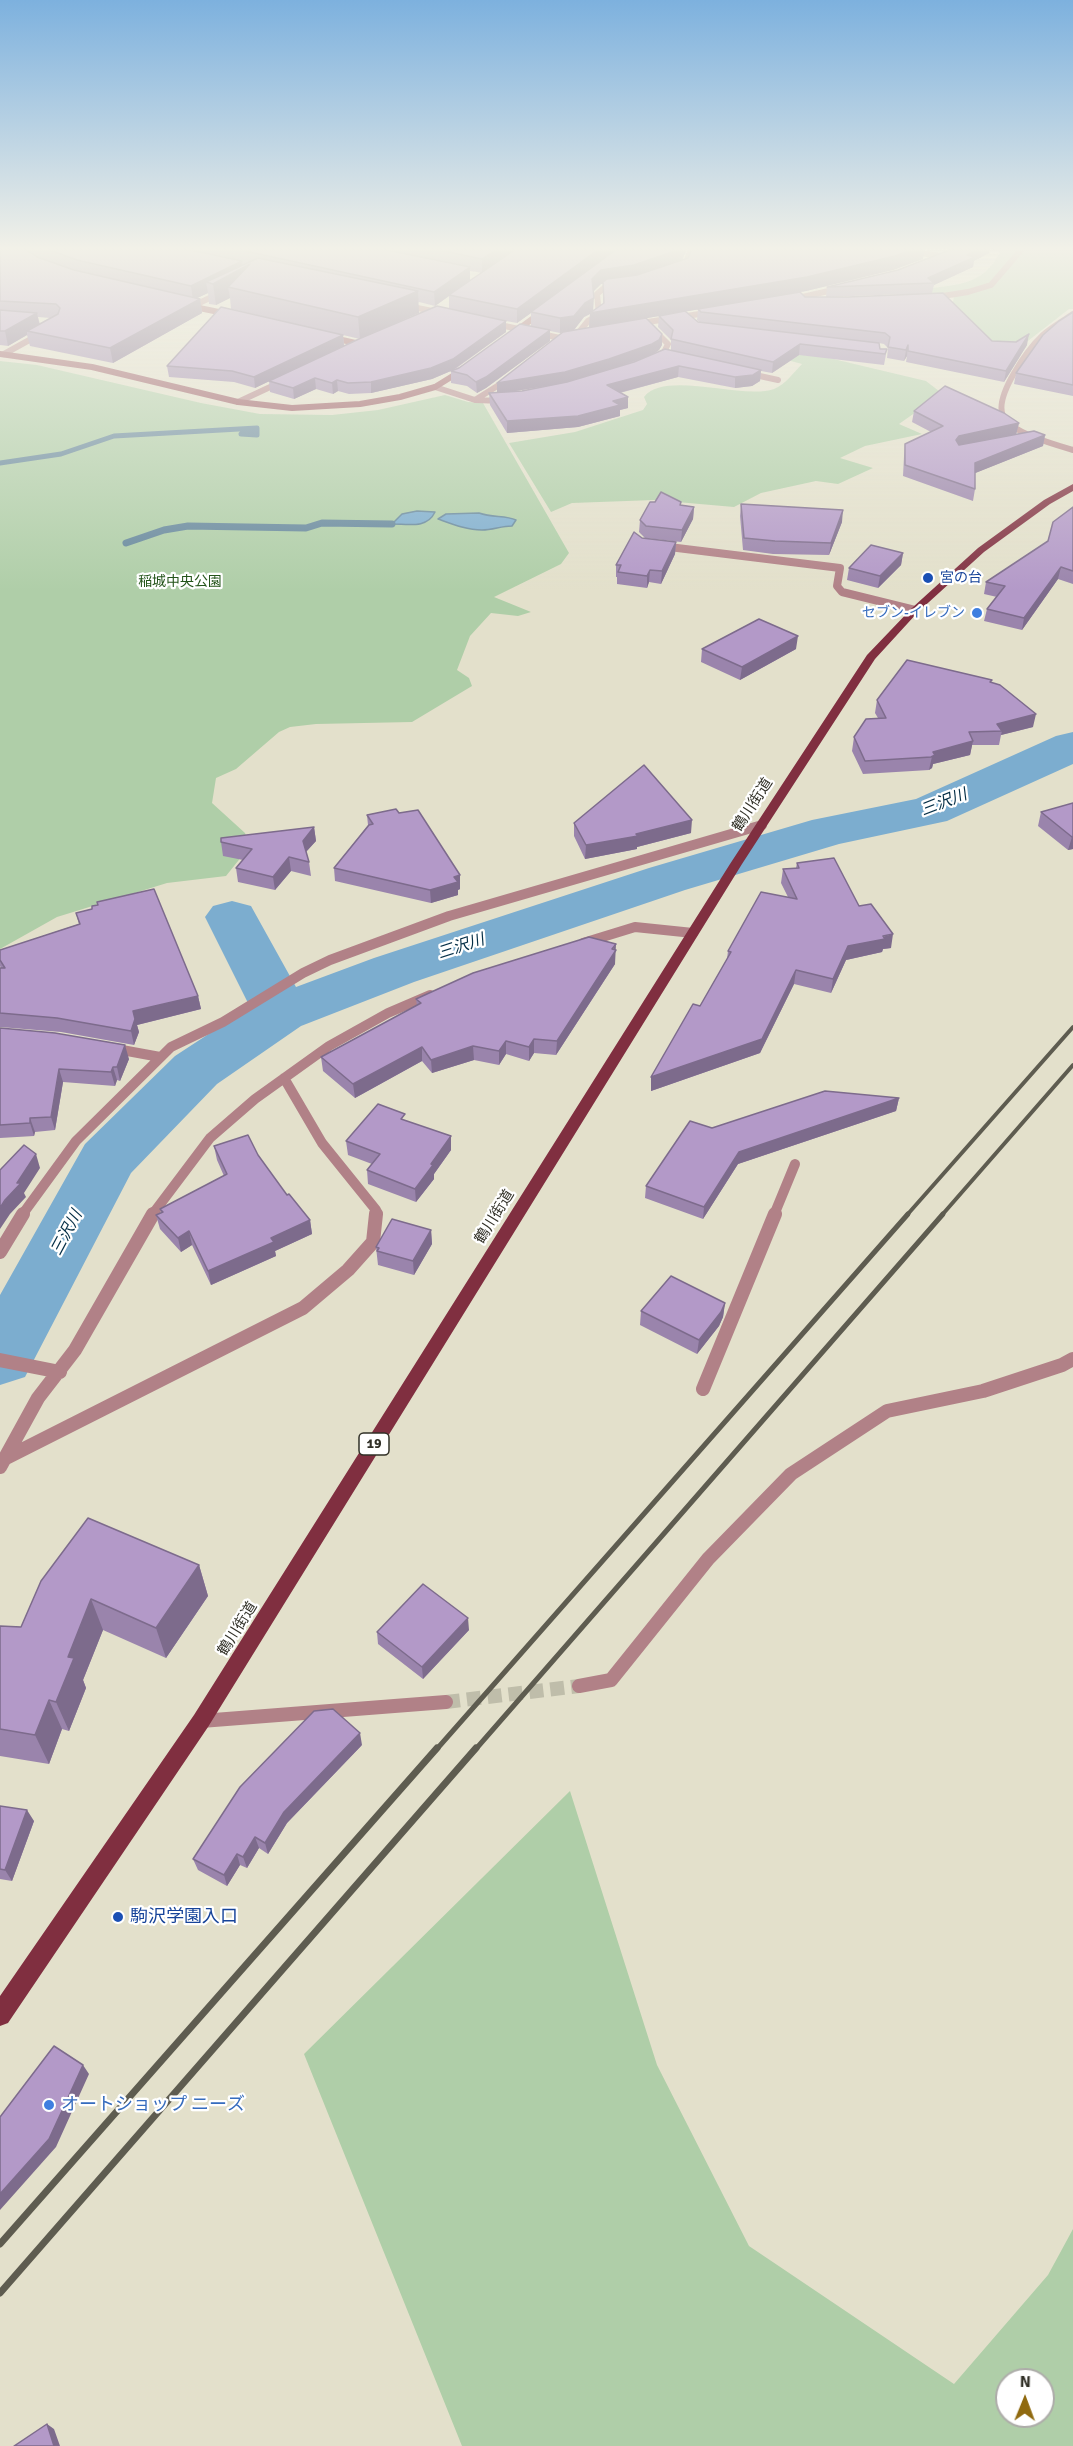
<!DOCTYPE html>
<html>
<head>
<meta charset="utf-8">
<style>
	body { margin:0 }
	#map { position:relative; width:1073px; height:2446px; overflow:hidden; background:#e3e0cb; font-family:Signika,sans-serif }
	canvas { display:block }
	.north { position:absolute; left:995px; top:2368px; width:60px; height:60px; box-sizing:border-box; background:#fff; border:2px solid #adaca9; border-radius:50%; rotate:1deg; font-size:16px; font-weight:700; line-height:24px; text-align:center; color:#313027 }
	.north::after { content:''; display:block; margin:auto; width:21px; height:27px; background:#906a10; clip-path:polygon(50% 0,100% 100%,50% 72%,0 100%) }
</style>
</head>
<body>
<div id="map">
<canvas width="1073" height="2446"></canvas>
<div class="north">N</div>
</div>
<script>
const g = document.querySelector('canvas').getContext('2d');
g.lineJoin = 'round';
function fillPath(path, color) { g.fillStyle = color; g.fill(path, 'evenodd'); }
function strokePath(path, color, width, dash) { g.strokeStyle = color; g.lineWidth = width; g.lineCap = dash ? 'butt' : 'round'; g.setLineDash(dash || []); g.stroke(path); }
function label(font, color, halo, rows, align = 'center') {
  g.font = font + ' Signika,"Noto Sans JP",sans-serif'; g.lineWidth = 4.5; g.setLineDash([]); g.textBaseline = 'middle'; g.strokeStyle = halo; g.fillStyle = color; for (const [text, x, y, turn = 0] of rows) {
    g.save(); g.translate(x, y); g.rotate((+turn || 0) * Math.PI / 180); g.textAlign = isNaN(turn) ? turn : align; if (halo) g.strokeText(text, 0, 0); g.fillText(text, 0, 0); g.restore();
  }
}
const green = new Path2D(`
	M992 249H1073V309H1069L1024 344 987 350 951 310 954 297 931 295 918 290C954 284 982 288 1000 252Z
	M750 350 825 357 926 381 939 391 933 400 899 424 922 434 865 446 840 458 873 468 838 484 816 481 761 493 734 507 654 500 572 503 551 512 509 443 575 432 643 410 647 404 644 397C665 370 742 400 774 389 785 385 794 372 802 364Z
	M0 361 37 365 201 403 260 414 332 415 378 410 445 395 468 402 483 403 569 553 561 564 494 597 531 612 518 616 491 613 470 636 457 670 469 678 472 686 412 722 316 724 290 727 279 732 236 769 216 778 212 803 245 833 250 846 226 876 167 883 57 917 0 949Z
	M570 1791 657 2065 749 2246 954 2384 1048 2275 1073 2229V2446H462L304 2054ZM1007 2380H1043V2416H1007Z`);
const water = new Path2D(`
	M417 511 435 512C427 529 408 524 392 524L402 514Z
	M479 513C493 518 505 515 516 520L512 526C501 526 493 530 482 530 467 530 452 524 438 519L446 514Z`);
const streamFar1 = new Path2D(`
	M0 463 61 454 114 436 257 428V435L241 434 246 430 253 432`);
const stream = new Path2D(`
	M126 543 164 530 188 526 306 528 322 523 392 524`);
const river = new Path2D(`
	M1073 732V764L947 821 839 844 685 890 414 982 301 1026 217 1084 131 1173 25 1377 0 1385V1295L85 1144 175 1056 250 1007 205 917 213 906 232 901 251 906 296 987 374 958 649 868 812 820 916 799 1056 736Z`);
const streetTunnel = new Path2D(`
	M446 1702 579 1686`);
const streetFar3 = new Path2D(`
	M899 249 946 257
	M680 269 684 268 691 249
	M930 298 968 292 991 285 1022 249
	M789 300 842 288
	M403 305 442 313
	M193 306 222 292
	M1073 314C1063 321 1052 327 1043 335 1028 349 994 396 1003 416 1011 433 1056 445 1073 450
	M491 323 560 338 571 337
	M635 324 712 312
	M650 326 668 344 663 354 656 358
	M575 337 588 321 599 315 597 294 604 288 617 286
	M4 354 42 333
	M746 373 778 380
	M435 387 475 400 510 378
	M475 400 504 401
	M238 402 283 381`);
const streetFar2 = new Path2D(`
	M661 546 840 568 837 586 842 592 915 610`);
const streetFar1 = new Path2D(`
	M583 943 635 927 693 933
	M111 1048 160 1057
	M284 1078 322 1143 376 1210V1215
	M22 1215 76 1141 171 1047 223 1022 303 973 330 960 449 916 762 825
	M152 1215 210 1138 255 1099 329 1046 388 1013 430 995
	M774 1215 795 1164`);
const street = new Path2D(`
	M0 1252 23 1214
	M0 1360 60 1372
	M703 1389 775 1214
	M4 1459 303 1308 348 1270 373 1242 376 1214
	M0 1467 38 1398 75 1350 153 1214
	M579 1686 611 1680 708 1559 791 1474 887 1411 983 1391 1062 1365 1073 1359
	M201 1721 446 1702`);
const secondary = new Path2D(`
	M185 305 233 315
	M512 334 543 311
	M329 337 360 344
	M0 354 92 367 238 402 292 408 360 404 400 397 435 387 464 369`);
const primary = new Path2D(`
	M1073 484V491L1050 504 984 552 918 612 875 659 742 864 208 1727 8 2023 0 2026V1996L194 1715 730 864 867 655 912 608 978 548 1044 500Z`);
const railFar2 = new Path2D(`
	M907 1215 1073 1027
	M942 1215 1073 1065`);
const railFar1 = new Path2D(`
	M436 1750 908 1214
	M475 1750 943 1214`);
const rail = new Path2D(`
	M0 2244 437 1748
	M0 2293 476 1748`);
const wall = new Path2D(`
	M0 249H687L682 260 923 259 893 270 806 291 659 316 700 323 697 320 698 309 805 297H848L906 294 826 297 827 287 898 270 952 249H990L989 253 974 261 973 267 934 285 932 293 992 341 1027 345 1004 382 906 362 907 356 904 361 887 358 888 348 884 344 879 343 880 349H887L884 365 799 355 772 373 761 371 760 381 752 386 735 388 678 377 620 393 628 408 620 410V416L578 427 507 433 490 405 489 393H497V383L563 332 560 333 550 331V341L486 388 477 393 467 386 451 383V371L432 379 371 393 349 394 338 391 333 394 316 389 294 399 270 392 269 381 255 388 234 382 169 377 167 366 343 335 344 346 449 309V296L435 306 419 302 360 339 231 309 230 298 216 305 209 304 208 293 197 298 200 299 202 313 113 363 30 346 27 335 8 346 0 345ZM470 271 477 272 481 273 470 280ZM601 284H603V304L593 310V291ZM531 313V326L454 370 506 332V321L517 323ZM590 314 589 328 574 330 584 317ZM659 316 658 327 671 340V350L655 353 659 350 662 345V334L595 327ZM38 317 50 318 40 324ZM554 385 522 391 509 392Z
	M1073 312V396L1014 384 1016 373Z
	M914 411 1019 423 1016 434 1045 435 1043 446 975 473V489L973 501 903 476 904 456 905 444 931 432 912 422Z
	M741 504 842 522 829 555 773 554 743 550 740 516Z
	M681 505 694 507 693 519 681 542 645 538 639 532 640 520Z
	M1073 507V584L1058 579 1022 630 984 621 987 609 997 597 984 594 986 582 1048 541Z
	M642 538 676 542 675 554 661 584 649 582 647 588 617 584V577H616V565Z
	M903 553 901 565 878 588 847 580 849 568Z
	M702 649H796L740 680 701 662Z
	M991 683 1033 727 1001 735 999 745H972L970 755 933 764 932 768 929 770 863 774 852 751 854 737 878 718 875 713 877 700Z
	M1073 803V849L1068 850 1038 826 1041 812Z
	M399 813 460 889 458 890V895L431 903 335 881 334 868 368 825 367 815Z
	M574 823 691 833 637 847V849L585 859 574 836Z
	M314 827 316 841 306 852 309 862 311 876 291 871 275 890 238 882 236 868 243 860 223 856 221 842Z
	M797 863 859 906 891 948 883 949 882 952 846 960 831 993 794 984 760 1053 651 1091V1077L700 1006 727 959 728 951 788 897 781 883 783 869 796 868Z
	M97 902 198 996 201 1009 137 1025 139 1032 134 1045 61 1032 0 1027V968H1L0 966V950L79 924 76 913 92 909 98 905Z
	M615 950V964L556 1055 534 1053 529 1061 506 1054 499 1065 474 1060 432 1073 422 1061 355 1098 323 1071 321 1057 417 1006 416 999Z
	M0 1028 129 1059 120 1081 117 1080 115 1086 63 1082 55 1130 35 1132 34 1136 0 1138Z
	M899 1098 896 1111 738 1164 703 1219 645 1198 646 1186 712 1128Z
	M406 1121 451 1136V1150L434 1174V1179L416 1202 368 1184 367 1170 372 1164 348 1155 346 1141Z
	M214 1146 258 1155 287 1195 310 1220 312 1234 275 1251 276 1256 211 1285 192 1245 181 1252 160 1229 156 1215 161 1213 160 1209 224 1176 217 1160Z
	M431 1230 432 1244 414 1275 378 1265 376 1247Z
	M725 1303 723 1317 719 1326 697 1354 640 1325 641 1311Z
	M199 1565 208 1596 166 1658 103 1630 83 1680 86 1688 69 1731 62 1729 49 1764 0 1756V1626L21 1627 41 1581Z
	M469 1630 423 1679 378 1644 377 1632Z
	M362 1745 287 1823 268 1854 259 1848 247 1868 240 1865 227 1886 198 1870 193 1859Z
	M0 1806 34 1821 12 1881 0 1879Z`);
const shadedWall = new Path2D(`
	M497 249H519L482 273V259Z
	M599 249H617L531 312V313L517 323V309Z
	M681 249H687L680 264 634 279 601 284 592 293V279L601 270Z
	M913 249H925L923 259 893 270 806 291 589 328 590 314 584 317 574 330 560 333V318L594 298 593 312Z
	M979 249H990L989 253 974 261 973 267 934 285V283L928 278Z
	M242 261 243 268 250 264 228 287 230 298 216 305 213 284 206 282 208 293 193 300 191 286Z
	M470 267V281L449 295V296L435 306 434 292Z
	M418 291 419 313 360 339 358 317Z
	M200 299 202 313 113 363 110 348Z
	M37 313 40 328 27 331V335L8 346 5 331Z
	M506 321V332L453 370 432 379 371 393V382Z
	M550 330V341L486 388 477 393 476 382Z
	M662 334V345L659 350 652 355 608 370 565 383 497 394V383Z
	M1029 334 1027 345 1004 382 1006 371Z
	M343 335 344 346 255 388 254 377Z
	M800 344 799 355 772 373 773 362Z
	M908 345 907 356 904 361 906 350Z
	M679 366 678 377 607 396V385Z
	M761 370 760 381 752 386 735 388V377Z
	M315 378 316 389 294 399 293 388Z
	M337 380 338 391 333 394 332 383Z
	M628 397V408L620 410V416L578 427 507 433V421Z
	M1019 423 1016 435 957 447 956 440 959 436Z
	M1045 435 1043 446 973 474 975 463Z
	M694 507 693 519 681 542 682 530Z
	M843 510 842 522 829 555 831 543Z
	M676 542 675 554 661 584 662 571Z
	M903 553 901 565 878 588 880 576Z
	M1061 567 1058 579 1022 630 1024 618Z
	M650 570 649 582 647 588V576Z
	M798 636 796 649 740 680 742 667Z
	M1036 714 1033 727 1001 735 1002 731 997 724Z
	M973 741 970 755 933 764 932 768 929 770 933 752Z
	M692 820 691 833 637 847V849L585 859 586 845 636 834Z
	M314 827 316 841 304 854 303 841Z
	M1072 837H1073V849L1068 850Z
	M289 857 291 871 275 890 273 877Z
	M460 875V889L458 890V895L431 903 430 890 454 877Z
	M893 934 891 948 883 949 882 952 846 960 831 993 833 979 848 946Z
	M616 944 615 964 556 1055 557 1041Z
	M796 970 794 984 760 1053 651 1091V1077Z
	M198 996 201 1009 137 1025 139 1032 134 1045 131 1031 133 1011Z
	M534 1039V1053L529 1061V1047Z
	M506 1041V1054L499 1065V1051Z
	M125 1045 129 1059 120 1081 117 1067Z
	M473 1046 474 1060 432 1073 431 1060Z
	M422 1047V1061L355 1098 353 1084Z
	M113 1067 117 1080 115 1086 111 1072Z
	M59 1069 63 1082 55 1130 51 1117Z
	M899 1098 896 1111 738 1164 703 1219 704 1207 739 1152Z
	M30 1118 35 1132 34 1136 30 1123Z
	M451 1136V1150L434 1174V1179L416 1202 415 1189 431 1164Z
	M36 1154 40 1168 24 1193 26 1197 10 1214 0 1229V1208Z
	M310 1220 312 1234 275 1251 276 1256 211 1285 208 1271 271 1238Z
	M431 1230 432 1244 414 1275 413 1261Z
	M189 1231 192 1245 181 1252 178 1238Z
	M725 1303 723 1317 719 1326 697 1354 699 1340Z
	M199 1565 208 1596 166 1658 156 1628Z
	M91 1599 103 1630 83 1680 86 1688 69 1731 56 1702 68 1657Z
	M468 1618 469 1630 423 1679 422 1667Z
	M49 1700 62 1729 49 1764 35 1735Z
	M360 1733 362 1745 287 1823 268 1854 265 1843 284 1812Z
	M27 1810 34 1821 12 1881 5 1870Z
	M255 1837 259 1848 247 1868 243 1857Z
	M237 1854 240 1865 227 1886 224 1875Z
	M83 2065 89 2074 56 2147 0 2210V2194Z
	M47 2424 54 2429 60 2446H54Z`);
const building = new Path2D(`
	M0 249H25L37 257 74 270 200 299 110 348 27 331 58 314 60 308 56 304 0 301Z
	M47 249H186L242 261 191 286 77 260Z
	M236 249H382L470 267 434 292Z
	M434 249H497L482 259Z
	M516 249H599L517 309 449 295Z
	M617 249H681L634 265 601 270 592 279 594 298 585 303 574 316 560 318 531 312Z
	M692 249H913L895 256 807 277 590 313 604 303 603 282 607 279 637 275 688 258Z
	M952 249H979L967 255 975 257 928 278 934 283 827 287 898 270Z
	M258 258 418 291 358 317 228 287 250 264 213 284 206 282Z
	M800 292 805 297H848L943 293 992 341 1016 342 1029 334 1006 371 908 351V345L906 350 888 347 890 337 885 333 701 312 698 309Z
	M437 306 506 321 453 359 431 368 371 382 348 383 337 380 332 383 315 378 293 388 269 381 361 338Z
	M221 307 343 335 254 377 232 371 167 366Z
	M0 310 37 313 5 331H0Z
	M685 311 698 322 879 343 880 349H887L885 354 800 344 773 362 671 339 673 330 659 316Z
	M1073 312V385L1016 373 1043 335 1059 321Z
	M646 318 662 334 659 340 652 344 609 359 565 372 497 383 563 332Z
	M520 324 550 330 486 377 476 382 467 375 451 371 459 368Z
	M665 349 761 370 753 375 735 377 679 366 607 385 628 397 613 401 620 405 578 416 507 421 489 393 522 391 567 382 634 362Z
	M945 386 1004 413 1019 423 959 436 956 440 959 445 1034 431 1045 435 975 463V489L905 465V444L943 426 914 411Z
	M661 492 681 502 680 505 694 507 682 530 646 526 640 520 650 502H655Z
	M741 504 843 510 831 543 775 541 744 538Z
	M1073 507V571L1061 567 1024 618 987 609 1005 586 986 582 1048 541 1053 522Z
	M634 532 642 538 676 542 662 571 650 570 647 576 618 572 621 565H616Z
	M871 545 903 553 880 576 849 568Z
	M759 619 798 636 742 667 702 649Z
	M907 660 992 680 990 682 1000 685 1036 714 997 724 1002 731 969 732 973 741 933 752 935 755 931 757 865 761 854 737 866 719 886 718 877 700Z
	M644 765 692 820 636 834 638 836 586 845 574 823Z
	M1073 803V837H1072L1041 812Z
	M396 809 399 813 418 810 460 875 454 877 458 882 430 890 334 868 369 825 373 824 367 815Z
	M314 827 303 841 309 862 289 857 273 877 236 868 252 849 221 842V838Z
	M834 858 859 906 871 904 893 934 883 936 885 939 848 946 833 979 796 970 762 1039 651 1077 693 1004 700 1006 731 952 728 951 761 892 797 899 783 869 799 868 797 863Z
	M154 889 198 996 133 1011 135 1019 131 1031 57 1018 0 1013V968H5L0 960V950L80 924 76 913 92 909V906L98 905 97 902Z
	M589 937 616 944 612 949 616 950 557 1041 534 1039 529 1047 506 1041 499 1051 473 1046 431 1060 422 1047 353 1084 321 1057 421 1003 416 999 473 973Z
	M0 1028 55 1033 125 1045 117 1067H113L111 1072 59 1069 51 1117 30 1118V1123L0 1125Z
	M825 1091 899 1098 739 1152 704 1207 646 1186 690 1121 712 1128Z
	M378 1104 405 1114 401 1119 451 1136 431 1164 433 1165 415 1189 367 1170 380 1154 346 1141Z
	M248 1135 258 1155 287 1195 289 1194 310 1220 271 1238 274 1242 208 1271 189 1231 178 1238 156 1215 163 1212 160 1209 227 1174 214 1146Z
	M24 1145 36 1154 17 1183H21L5 1200 0 1208V1170Z
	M392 1219 431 1230 413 1261 377 1251 379 1248 376 1247Z
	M671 1276 725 1303 721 1312 699 1340 641 1311Z
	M88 1518 199 1565 156 1628 91 1599 68 1657 74 1658 56 1702 49 1700 35 1735 0 1729V1626L21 1627 41 1581Z
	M423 1584 468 1618 422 1667 377 1632Z
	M333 1709 360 1733 284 1812 265 1843 255 1837 243 1857 237 1854 224 1875 193 1859 240 1787 314 1711Z
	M0 1806 27 1810 5 1870 0 1869Z
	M54 2046 83 2065 49 2139 0 2194V2117Z
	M47 2424 54 2446H14Z`);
const markers = [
	[928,578,6,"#1a4fb4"],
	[977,613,6,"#3f7fe0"],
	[118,1917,6,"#1a4fb4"],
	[49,2105,6,"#3f7fe0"]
];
const farTransitnames = [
	["宮の台",940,578]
];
const farParknames = [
	["稲城中央公園",180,582]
];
const farShopnames = [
	["セブン-イレブン",965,613]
];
const shields = [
	[374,1444,30]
];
const shieldNames = [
	["19",374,1444]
];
const streetNames = [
	["鶴川街道",753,805,-57],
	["鶴川街道",495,1217,-58],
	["鶴川街道",238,1629,-58]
];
const waterNames = [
	["三沢川",944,803,-21],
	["三沢川",461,947,-18],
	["三沢川",67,1233,-62]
];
const nearTransitnames = [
	["駒沢学園入口",130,1917]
];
const nearShopnames = [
	["オートショップ ニーズ",61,2105]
];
fillPath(green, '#afcea8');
fillPath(water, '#7cadcf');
strokePath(water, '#66889d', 1.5);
strokePath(streamFar1, '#66889d', 5);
strokePath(stream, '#66889d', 7);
fillPath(river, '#7cadcf');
strokePath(streetTunnel, '#bfbdaa', 14, [14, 7]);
strokePath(streetFar3, '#b18187', 6);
strokePath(streetFar2, '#b18187', 8);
strokePath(streetFar1, '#b18187', 10);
strokePath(street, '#b18187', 14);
strokePath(secondary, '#96535d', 6);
fillPath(primary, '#802f40');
strokePath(railFar2, '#5e5c50', 4);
strokePath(railFar1, '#5e5c50', 5);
strokePath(rail, '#5e5c50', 7);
fillPath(wall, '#9a84ac');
fillPath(shadedWall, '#7d6b8c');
fillPath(building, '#b399c8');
strokePath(building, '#7d6b8c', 1.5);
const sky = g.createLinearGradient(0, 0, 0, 592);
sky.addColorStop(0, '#7db1de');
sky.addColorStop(0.42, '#f2f1e8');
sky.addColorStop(1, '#f2f1e800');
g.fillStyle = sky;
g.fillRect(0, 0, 1073, 592);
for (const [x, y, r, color] of markers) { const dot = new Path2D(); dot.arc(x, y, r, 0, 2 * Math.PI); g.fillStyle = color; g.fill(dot); strokePath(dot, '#fff', 2); }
label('14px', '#164399', '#fff', farTransitnames, 'left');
label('14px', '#24541a', '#fff', farParknames);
label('14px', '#366cbe', '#fff', farShopnames, 'right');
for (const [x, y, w] of shields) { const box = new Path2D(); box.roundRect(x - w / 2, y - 11, w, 22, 4.5); g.fillStyle = '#fff'; g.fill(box); strokePath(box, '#313027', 1.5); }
label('bold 14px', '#313027', null, shieldNames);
label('15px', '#313027', '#fff', streetNames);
label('italic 16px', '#042e46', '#fff', waterNames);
label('18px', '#164399', '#fff', nearTransitnames, 'left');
label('18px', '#366cbe', '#fff', nearShopnames, 'left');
</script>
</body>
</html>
